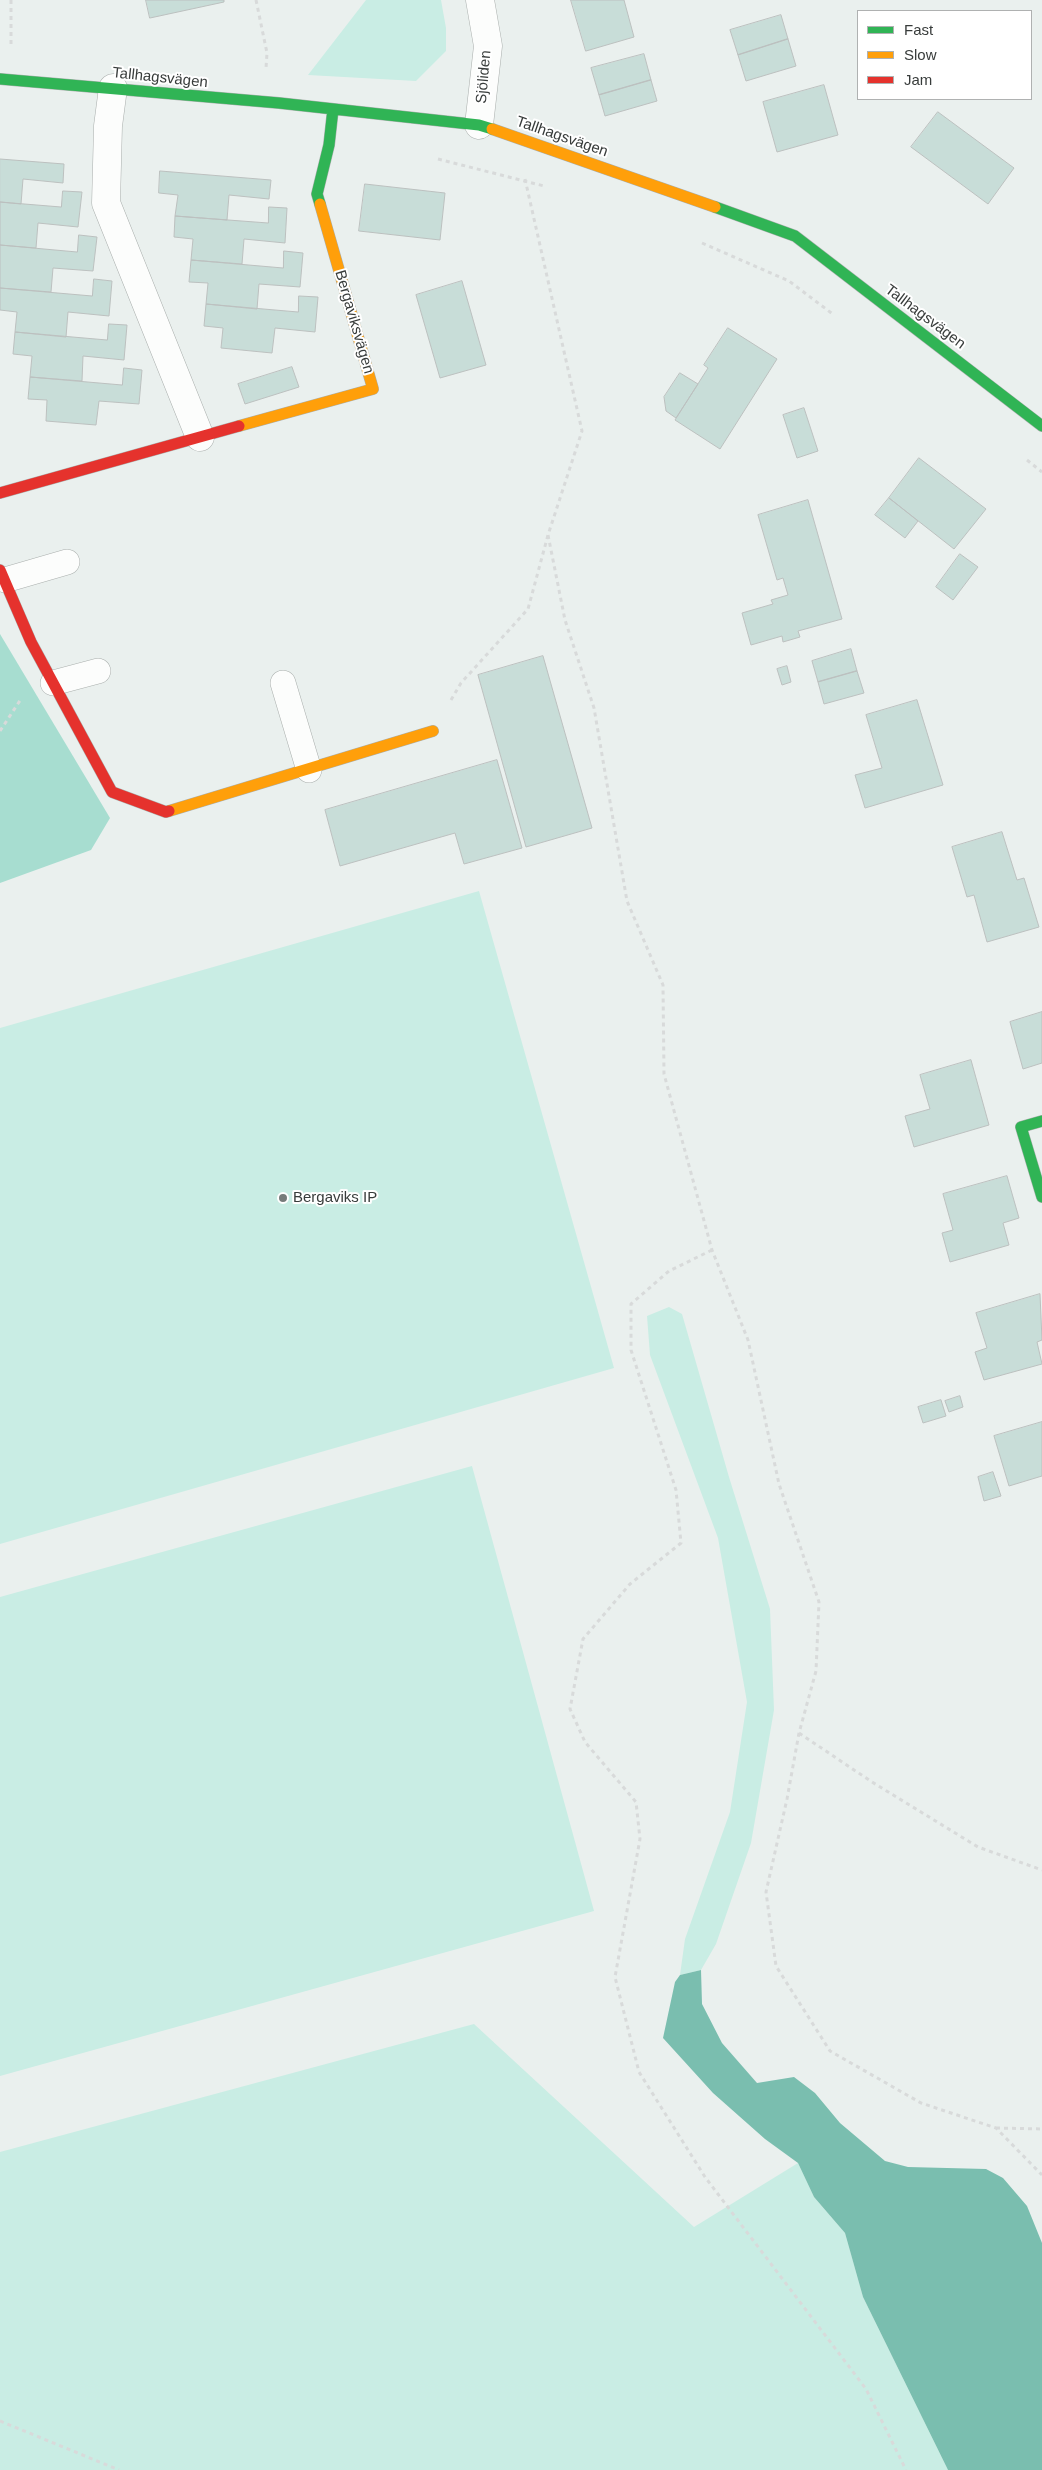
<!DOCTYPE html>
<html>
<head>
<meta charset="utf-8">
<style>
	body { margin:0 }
	#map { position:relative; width:1042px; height:2470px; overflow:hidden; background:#eaf0ee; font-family:Arial,sans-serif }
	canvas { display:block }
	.legend { position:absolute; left:857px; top:10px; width:175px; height:90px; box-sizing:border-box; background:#fff; border:1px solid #afb1b1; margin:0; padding:6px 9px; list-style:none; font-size:15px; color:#383c3b }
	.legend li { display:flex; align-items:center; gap:10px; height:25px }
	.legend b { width:25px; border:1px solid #afb1b1 }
</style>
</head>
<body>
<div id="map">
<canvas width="1042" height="2470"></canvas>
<ul class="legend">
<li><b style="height:6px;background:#30b455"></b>Fast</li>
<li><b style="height:6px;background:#ff9f0a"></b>Slow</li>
<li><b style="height:6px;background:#e5322d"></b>Jam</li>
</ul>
</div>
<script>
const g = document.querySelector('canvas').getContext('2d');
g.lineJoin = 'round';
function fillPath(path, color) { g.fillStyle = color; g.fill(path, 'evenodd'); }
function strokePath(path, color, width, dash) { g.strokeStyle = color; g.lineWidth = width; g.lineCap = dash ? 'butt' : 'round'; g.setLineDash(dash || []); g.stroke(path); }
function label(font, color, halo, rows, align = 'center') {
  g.font = font + ' Arial,sans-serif'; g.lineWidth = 4; g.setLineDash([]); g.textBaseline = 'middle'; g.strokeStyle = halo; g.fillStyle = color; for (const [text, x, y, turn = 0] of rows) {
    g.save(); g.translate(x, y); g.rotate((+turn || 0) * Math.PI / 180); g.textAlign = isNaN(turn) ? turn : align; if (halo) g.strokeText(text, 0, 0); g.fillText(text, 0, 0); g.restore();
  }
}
const green = new Path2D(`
	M366 0H441L446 28V51L416 81 308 75Z
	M479 891 614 1368 0 1544V1028Z
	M669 1307 682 1314 729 1477 770 1609 774 1710 751 1843 716 1944 701 1970 680 1975 685 1939 730 1812 747 1702 718 1538 650 1355 647 1316Z
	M472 1466 594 1911 0 2076V1597Z
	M474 2024 694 2227 798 2163 814 2197 845 2233 863 2297 948 2470H0V2152Z`);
const forest = new Path2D(`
	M0 634 110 818 91 850 0 883Z`);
const water = new Path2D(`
	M701 1970 702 2004 722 2043 757 2083 794 2077 815 2093 840 2123 885 2161 908 2167 986 2169 1003 2178 1027 2206 1042 2243V2470H948L863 2297 845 2233 814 2197 798 2163 765 2139 713 2093 663 2038 675 1982 680 1975Z`);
const building = new Path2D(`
	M146 0H224V2L150 18Z
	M571 0H624L634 37 586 51Z
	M781 15 788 39 738 55 730 30Z
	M788 39 796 66 746 81 738 55Z
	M644 54 651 80 599 95 591 68Z
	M651 80 657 101 605 116 599 95Z
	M824 85 838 135 777 152 763 102Z
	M938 112 1014 168 988 204 911 147Z
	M0 159 64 164 63 183 23 179 21 204 0 202Z
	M160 171 271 180 269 199 229 195 227 220 175 216 178 195 159 193Z
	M365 184 445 193 440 240 359 231Z
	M63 191 82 192 78 227 38 223 36 248 0 245V202L61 207Z
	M269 207 287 208 285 243 244 239 242 264 191 260 193 239 174 237 175 216 268 223Z
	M79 235 97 237 93 271 53 268 51 292 0 288V245L77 252Z
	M284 251 303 253 300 287 259 284 257 309 206 304 208 283 189 282 191 260 283 268Z
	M94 279 112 281 109 316 68 312 66 337 15 332 17 312 0 310V288L92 296Z
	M462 281 486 365 440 378 416 295Z
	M299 296 318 297 315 332 275 328 272 353 221 348 223 328 204 326 206 304 298 312Z
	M109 324 127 325 124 360 83 356 82 381 30 377 32 356 13 354 15 332 107 340Z
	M728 328 777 359 720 449 675 420 708 368 704 365Z
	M292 367 299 387 245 404 238 384Z
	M124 368 142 370 139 404 99 401 96 425 46 421 47 400 28 399 30 377 122 385Z
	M680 373 698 384 676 418 666 411 664 397Z
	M804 408 818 451 797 458 783 415Z
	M919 458 986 509 954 549 889 498Z
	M889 498 918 521 905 538 875 515Z
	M808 500 842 619 798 631 800 637 783 642 782 636 751 645 742 613 773 604 771 600 788 595 783 578 777 580 758 515Z
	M960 554 978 567 953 600 936 587Z
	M851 649 857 671 818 682 812 661Z
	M543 656 592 828 526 847 478 675Z
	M787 666 791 682 782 685 777 669Z
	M857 671 864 693 824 704 818 682Z
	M917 700 943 785 865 808 855 775 882 768 866 715Z
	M497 760 522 848 464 864 455 833 340 866 325 810Z
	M1002 832 1017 880 1024 878 1039 927 987 942 974 895 967 897 952 847Z
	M1042 1012V1063L1023 1069 1010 1022Z
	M971 1060 989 1125 914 1147 905 1116 930 1109 920 1075Z
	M1007 1176 1019 1218 1003 1223 1009 1245 950 1262 942 1233 953 1230 943 1194Z
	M1040 1294 1042 1340 1037 1342 1042 1364 984 1380 975 1352 987 1348 976 1313Z
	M960 1396 963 1407 949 1412 945 1401Z
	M941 1400 946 1416 923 1423 918 1407Z
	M1042 1422V1476L1009 1486 994 1436Z
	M993 1472 1001 1496 984 1501 978 1477Z`);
const path = new Path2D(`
	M256 0 267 53 266 68
	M11 44V0
	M438 159 544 186
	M702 243 789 281 834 315
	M1027 460 1042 472
	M548 535 565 620 594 708 627 901 663 985 664 1074 712 1250 748 1340 779 1484 819 1602 816 1671 799 1733 787 1799 766 1892 776 1966 830 2051 921 2103 996 2128 1042 2175
	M451 700 461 683 528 609 548 535 582 431 525 179
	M0 731 21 699
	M712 1250 669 1271 631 1304V1350L676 1490 681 1543 630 1584 583 1639 570 1709 585 1742 636 1802 640 1839 615 1977 639 2072 705 2177 866 2389 906 2470
	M799 1733 872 1782 978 1847 1042 1870
	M996 2128 1042 2129
	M0 2421 119 2470`);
const lane = new Path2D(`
	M5 580 67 562
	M53 683 98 671
	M283 683 309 770`);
const street = new Path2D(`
	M113 88 108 126 106 203 200 437
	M479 125 488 46 480 0`);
const fast = new Path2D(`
	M0 79 279 103 479 125 492 129
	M320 204 317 194 329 145 333 109
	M715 207 795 236 1042 426
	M1042 1121 1021 1127 1042 1197`);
const slow = new Path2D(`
	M492 129 715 207
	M239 426 373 389 320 204
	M169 811 433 731`);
const jam = new Path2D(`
	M0 493 239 426
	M0 570 31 642 112 792 166 812 169 811`);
const markers = [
	[283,1198,5,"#767b7a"]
];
const streetNames = [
	["Sjöliden",484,77,-85],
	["Tallhagsvägen",160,78,6],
	["Tallhagsvägen",562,137,19],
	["Tallhagsvägen",925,317,37],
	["Bergaviksvägen",354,322,74]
];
const poiNames = [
	["Bergaviks IP",293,1198]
];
fillPath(green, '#c9ede4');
fillPath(forest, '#a7ddd0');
fillPath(water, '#7abeaf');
fillPath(building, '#c8ddd8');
strokePath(building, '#bcc0bf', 1);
strokePath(lane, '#aaafad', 26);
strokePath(street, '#aaafad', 29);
strokePath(fast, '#aaafad', 12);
strokePath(slow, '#aaafad', 12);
strokePath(jam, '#aaafad', 12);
strokePath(path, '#d8dada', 3, [4, 4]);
strokePath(lane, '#fcfdfc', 25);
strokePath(street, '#fcfdfc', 28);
strokePath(fast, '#30b455', 11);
strokePath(slow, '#ff9f0a', 11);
strokePath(jam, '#e5322d', 11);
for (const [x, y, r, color] of markers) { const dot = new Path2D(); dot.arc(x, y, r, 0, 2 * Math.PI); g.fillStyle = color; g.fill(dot); strokePath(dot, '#fff', 2); }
label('15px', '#383c3b', '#fff', streetNames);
label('15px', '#383c3b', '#fff', poiNames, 'left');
</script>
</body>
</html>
